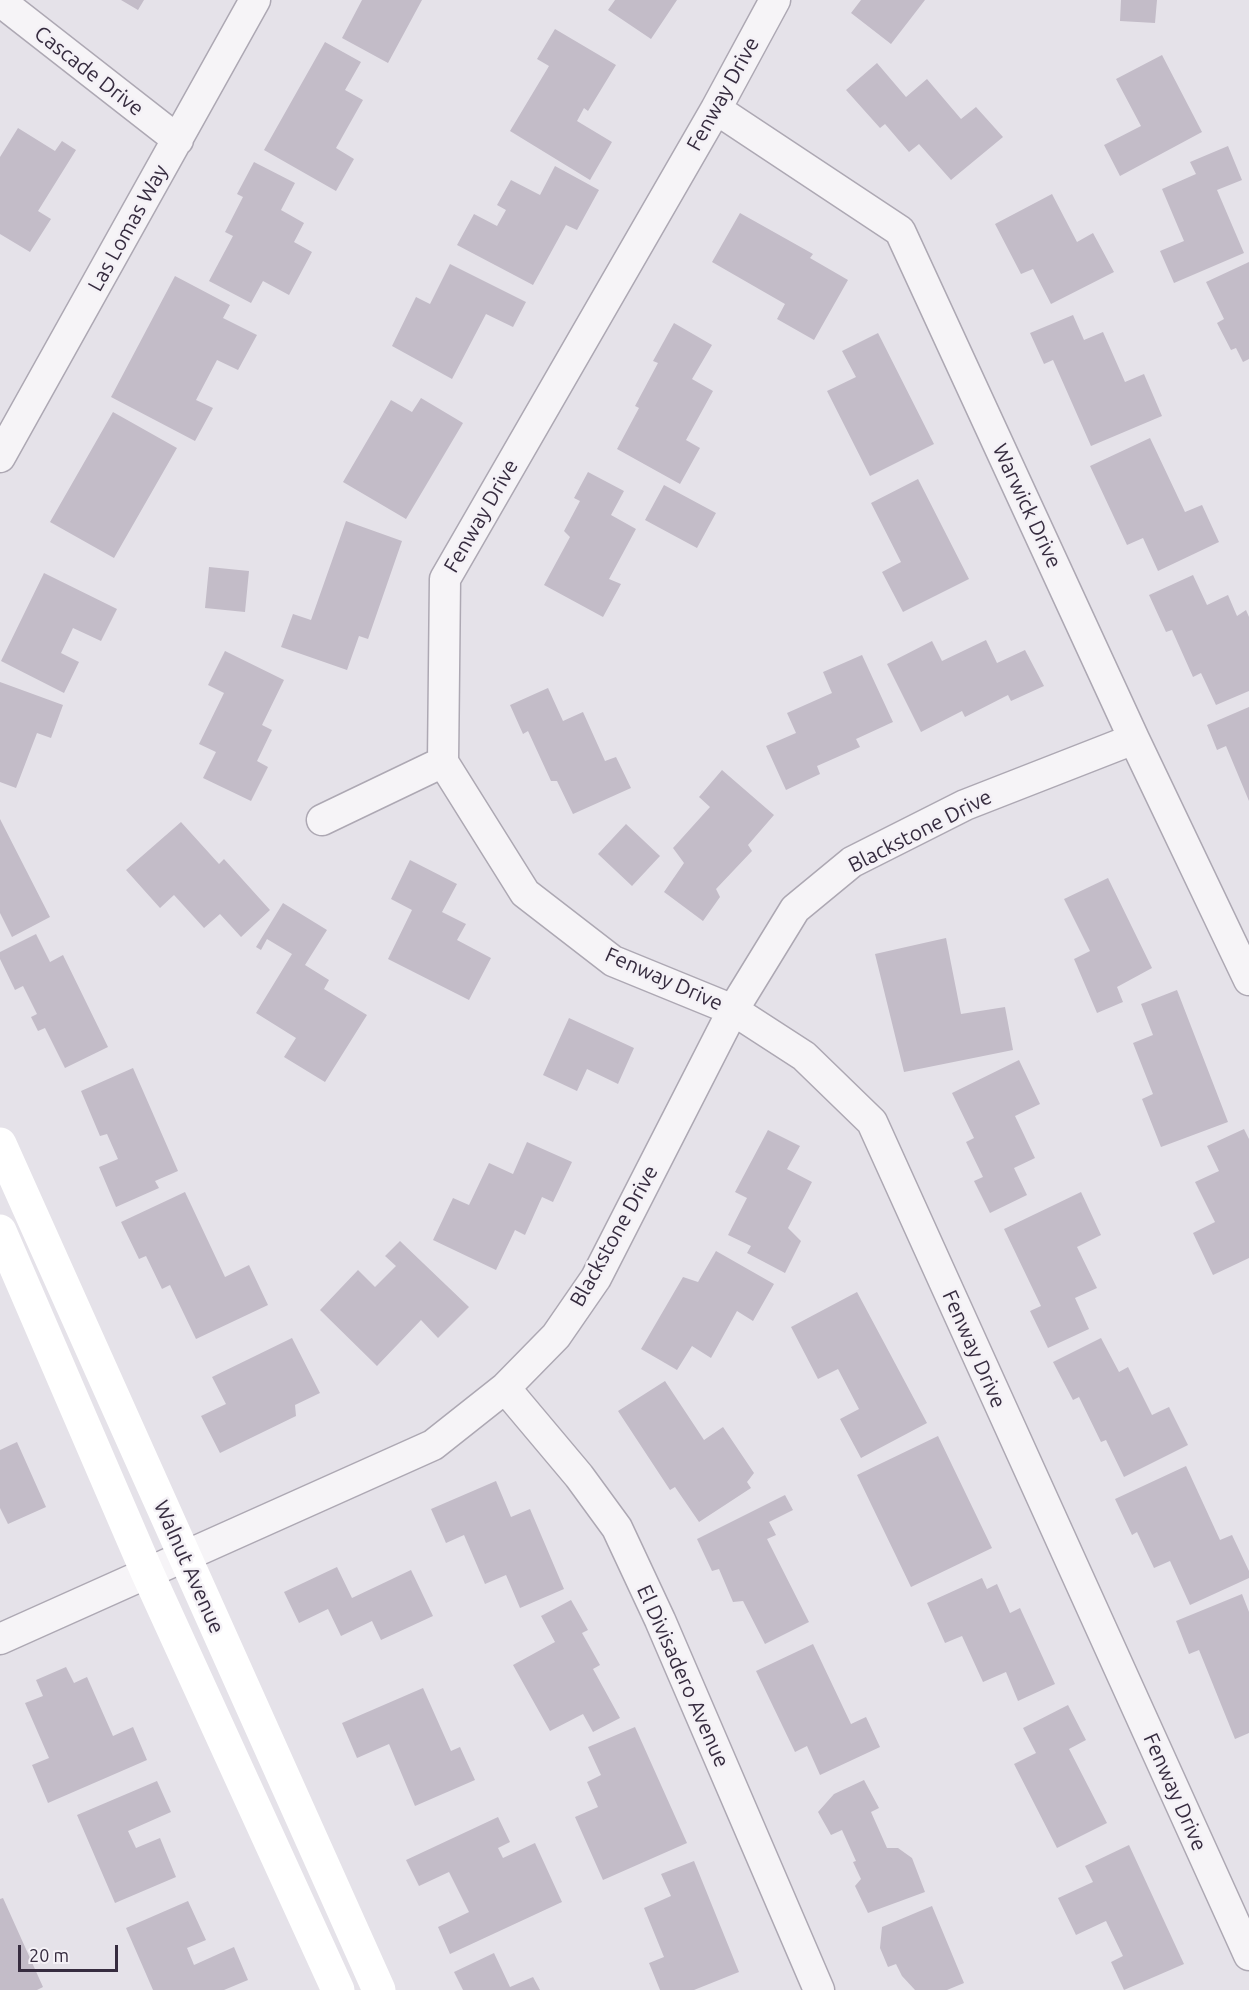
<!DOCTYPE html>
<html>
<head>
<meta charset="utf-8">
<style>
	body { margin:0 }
	#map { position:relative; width:1249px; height:1990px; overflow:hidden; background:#e5e2e9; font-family:Ubuntu,sans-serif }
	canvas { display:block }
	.scale { position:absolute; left:18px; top:1945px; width:100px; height:27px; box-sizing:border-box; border:3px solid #362c3f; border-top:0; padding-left:8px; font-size:18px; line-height:21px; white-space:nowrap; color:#362c3f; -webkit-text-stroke:4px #f4f1f6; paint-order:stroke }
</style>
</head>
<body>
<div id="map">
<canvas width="1249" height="1990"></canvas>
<div class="scale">20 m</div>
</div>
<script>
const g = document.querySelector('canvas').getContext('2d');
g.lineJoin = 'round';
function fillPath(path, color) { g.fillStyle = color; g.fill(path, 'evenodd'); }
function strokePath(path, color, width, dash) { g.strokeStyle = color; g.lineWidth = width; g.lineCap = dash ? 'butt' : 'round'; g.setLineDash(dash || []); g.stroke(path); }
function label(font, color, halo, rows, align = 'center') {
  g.font = font + ' Ubuntu,sans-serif'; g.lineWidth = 5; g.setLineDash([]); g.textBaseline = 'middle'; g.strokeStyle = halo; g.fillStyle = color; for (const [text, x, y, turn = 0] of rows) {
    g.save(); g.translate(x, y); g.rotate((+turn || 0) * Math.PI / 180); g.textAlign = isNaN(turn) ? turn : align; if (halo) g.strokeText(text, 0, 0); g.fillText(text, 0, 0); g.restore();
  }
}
const building = new Path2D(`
	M121 0H144L138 10Z
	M362 0H422L388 63 342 38Z
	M615 0H677L651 39 608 10Z
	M861 0H925L891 44 851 13Z
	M1121 0H1157L1155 23 1120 21Z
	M555 29 616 65 588 111 584 108 577 121 612 142 590 180 510 131 549 66 537 59Z
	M325 42 361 62 345 90 363 100 336 148 354 159 336 191 264 150Z
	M1162 55 1202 132 1120 176 1104 145 1141 126 1116 79Z
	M877 63 906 97 927 79 961 119 976 107 1003 137 951 180 919 144 909 152 885 124 880 128 846 90Z
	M18 128 55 151 62 141 76 150 38 211 51 219 30 252 0 234V157Z
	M1228 146 1242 180 1217 190 1244 253 1174 283 1160 251 1184 241 1162 189 1196 174 1190 162Z
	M254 162 295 183 281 210 304 223 294 242 312 252 289 295 263 281 251 303 209 281 233 236 225 232 243 197 237 194Z
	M555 166 599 190 577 230 566 225 533 285 457 245 474 214 497 226 506 210 497 205 511 180 540 195Z
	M1052 194 1077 242 1093 233 1114 272 1051 304 1033 269 1021 274 995 224Z
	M740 213 813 254 810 258 848 280 814 340 777 319 785 304 712 262Z
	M1249 262V359L1243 362 1236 348 1231 350 1217 323 1224 319 1206 282Z
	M450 264 526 302 513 327 486 314 452 379 392 346 416 297 430 304Z
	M175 276 230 305 223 318 257 335 238 370 217 360 196 400 213 408 195 441 111 397Z
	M1073 315 1084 340 1103 332 1125 382 1144 374 1162 416 1091 446 1053 360 1044 364 1030 333Z
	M674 323 712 345 692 379 713 391 686 440 700 448 680 484 617 449 639 408 635 406 658 363 653 361Z
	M878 333 934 444 870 476 827 391 856 377 842 351Z
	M421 398 463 423 406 519 343 482 391 400 412 412Z
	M113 412 177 448 114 558 50 522Z
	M1150 438 1185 512 1202 505 1219 542 1158 571 1143 538 1127 545 1090 466Z
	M588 472 624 491 611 515 636 529 609 579 621 584 603 617 544 585 570 537 564 531 580 501 574 498Z
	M918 479 969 579 903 612 882 572 901 562 871 503Z
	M664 485 716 513 697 548 645 520Z
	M346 521 402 541 368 639 359 636 347 670 281 647 293 614 311 620Z
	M209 567 249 571 245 612 205 608Z
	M44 573 117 609 101 641 73 628 61 653 79 662 64 693 1 661Z
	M1193 575 1207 605 1228 595 1237 616 1246 610 1249 617V691L1216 705 1201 673 1193 677 1172 630 1166 632 1149 595Z
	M986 640 997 663 1025 650 1044 686 1011 701 1008 695 965 717 962 711 921 732 887 664 932 641 942 661Z
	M225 651 284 680 262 725 272 730 257 761 268 767 251 801 203 778 216 752 199 744 224 693 208 685Z
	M862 655 893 722 856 739 860 747 817 766 820 774 786 790 766 746 796 733 787 713 832 693 823 672Z
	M0 682 63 705 51 738 37 733 16 788 0 782Z
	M548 688 563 721 583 712 605 761 616 757 631 788 573 814 557 781H551L528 731 523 734 510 705Z
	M1249 707V801L1226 746 1217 750 1207 725Z
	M722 770 774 815 748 845 752 851 716 889 720 897 703 921 664 892 684 863 673 848 710 807 699 797Z
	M0 819 50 917 12 937 0 913Z
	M181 822 219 864 224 859 270 910 241 937 220 914 204 928 174 895 160 908 126 870Z
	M626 824 660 856 632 886 598 854Z
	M410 860 457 884 442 912 466 924 457 940 491 958 469 1000 388 959 412 910 391 899Z
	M1108 878 1152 968 1117 987 1123 1002 1097 1013 1074 959 1090 951 1064 899Z
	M283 903 327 930 305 965 329 980 324 989 367 1015 325 1082 284 1057 296 1038 256 1013 292 954 267 939 261 950 256 947Z
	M36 934 50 962 63 955 108 1047 65 1068 45 1028 38 1031 31 1017 37 1014 23 986 15 990 0 959V952Z
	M946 938 961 1014 1005 1007 1013 1050 904 1072 875 954Z
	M1177 990 1228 1122 1161 1147 1142 1099 1153 1094 1133 1043 1153 1035 1141 1004Z
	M569 1018 634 1048 618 1084 587 1069 577 1091 543 1075Z
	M1019 1060 1040 1104 1015 1116 1035 1158 1014 1168 1027 1195 990 1213 974 1181 983 1177 966 1142 974 1138 952 1093Z
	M133 1068 178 1171 155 1181 159 1188 116 1207 99 1167 118 1159 107 1134 100 1136 81 1091Z
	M1244 1129 1249 1139V1258L1213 1275 1193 1233 1215 1222 1195 1182 1219 1171 1207 1146Z
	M768 1130 800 1146 787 1169 812 1182 788 1228 801 1241 785 1273 747 1253 751 1246 728 1235 747 1198 735 1192Z
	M527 1142 572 1162 553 1202 542 1197 525 1235 515 1230 496 1270 433 1240 453 1198 469 1205 489 1163 513 1174Z
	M185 1192 225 1277 249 1265 268 1305 196 1339 170 1285 162 1289 146 1256 139 1259 121 1222Z
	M1081 1192 1101 1235 1077 1247 1097 1288 1075 1298 1089 1329 1048 1348 1030 1311 1041 1306 1004 1229Z
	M400 1241 469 1307 438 1338 421 1320 377 1366 320 1310 358 1270 375 1287 396 1266 385 1256Z
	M716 1251 774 1284 753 1321 737 1311 711 1358 692 1346 677 1370 641 1349 683 1277 698 1282Z
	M857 1292 927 1423 861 1458 840 1419 859 1409 838 1369 818 1379 791 1327Z
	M292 1338 320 1393 295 1405 296 1416 220 1453 201 1416 226 1404 212 1377Z
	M1101 1338 1119 1372 1128 1367 1152 1415 1169 1407 1188 1445 1124 1477 1106 1440 1101 1442 1079 1397 1073 1400 1053 1362Z
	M665 1381 704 1440 723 1427 754 1473 747 1482 751 1488 699 1522 675 1487 670 1490 618 1411Z
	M938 1436 992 1548 911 1587 857 1475Z
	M17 1442 46 1507 8 1524 0 1508V1450Z
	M1186 1466 1220 1540 1232 1535 1249 1571V1578L1190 1605 1170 1561 1154 1568 1137 1532 1132 1535 1115 1499Z
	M496 1481 511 1517 530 1509 564 1589 520 1608 506 1575 485 1584 464 1535 446 1543 431 1509Z
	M785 1495 793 1510 769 1522 776 1535 767 1539 809 1622 765 1644 743 1601 733 1602 719 1569 712 1571 697 1539Z
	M337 1567 352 1598 411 1570 433 1616 381 1640 372 1621 341 1636 328 1609 299 1623 284 1592Z
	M982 1578 987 1589 997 1584 1010 1613 1020 1608 1055 1684 1018 1701 1006 1672 983 1682 962 1636 945 1643 927 1603Z
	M1242 1594 1249 1612V1733L1235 1739 1199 1650 1189 1654 1176 1621Z
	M571 1600 588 1630 582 1633 600 1665 593 1669 620 1718 593 1732 583 1714 550 1731 513 1665 555 1642 541 1616Z
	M813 1644 851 1724 866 1717 880 1747 820 1775 807 1746 795 1752 756 1671Z
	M66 1667 74 1683 87 1677 113 1736 133 1727 147 1760 48 1803 32 1765 49 1758 25 1703 43 1696 36 1680Z
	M423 1688 451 1751 460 1747 475 1780 415 1806 389 1744 357 1758 342 1723Z
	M1068 1705 1086 1740 1069 1749 1107 1823 1057 1848 1014 1764 1036 1753 1023 1728Z
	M635 1727 687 1843 603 1880 575 1817 598 1807 587 1782 601 1775 588 1747Z
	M864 1780 879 1808 871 1812 887 1848H898L912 1858 925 1892 868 1913 855 1886 861 1879 853 1862 856 1861 842 1830 831 1835 818 1812 834 1794Z
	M157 1781 171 1812 128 1831 136 1848 160 1838 176 1877 115 1903 77 1815Z
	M498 1817 510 1842 498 1848 503 1858 535 1843 562 1902 450 1954 438 1927 469 1912 449 1872 419 1886 406 1860Z
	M1129 1845 1184 1964 1124 1990 1111 1962 1123 1956 1106 1921 1076 1935 1058 1898 1093 1882 1085 1866Z
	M694 1861 739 1972 694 1990H660L649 1963 664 1957 644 1908 671 1896 661 1874Z
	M3 1898 43 1987 37 1990H0V1899Z
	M188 1901 206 1940 187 1948 194 1965 234 1947 248 1980 224 1990H153L126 1928Z
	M932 1906 964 1983 947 1990H915L902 1976 896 1964 888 1967 880 1948 882 1927Z
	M494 1953 510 1987 533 1977 540 1990H463L454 1972Z`);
const street = new Path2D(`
	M775 0 716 109 445 579 443 762 525 893 613 961 733 1010 804 1056 872 1122 1249 1955
	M0 1 178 140
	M716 109 900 231 1134 739 1249 980
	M0 457 255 0
	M322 820 443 762
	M505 1388 579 1476 617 1528 660 1620 819 1990
	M0 1639 433 1445 505 1388 556 1336 596 1278 733 1010 795 909 852 862 965 805 1134 739`);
const secondary = new Path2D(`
	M0 1144 379 1990
	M0 1231 147 1572 338 1990`);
const streetNames = [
	["Cascade Drive",89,71,38],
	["Fenway Drive",723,94,-61],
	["Las Lomas Way",128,228,-61],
	["Warwick Drive",1027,506,65],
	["Fenway Drive",481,516,-60],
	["Blackstone Drive",920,831,-27],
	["Fenway Drive",664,979,24],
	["Blackstone Drive",614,1236,-61],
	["Fenway Drive",974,1349,66],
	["Walnut Avenue",189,1567,66],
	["El Divisadero Avenue",683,1676,66],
	["Fenway Drive",1175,1792,66]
];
fillPath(building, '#c3bcc8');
strokePath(street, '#ada8b3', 33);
strokePath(street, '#f6f4f7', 30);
strokePath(secondary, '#fff', 33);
label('21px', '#362c3f', '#f4f1f6', streetNames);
</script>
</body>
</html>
